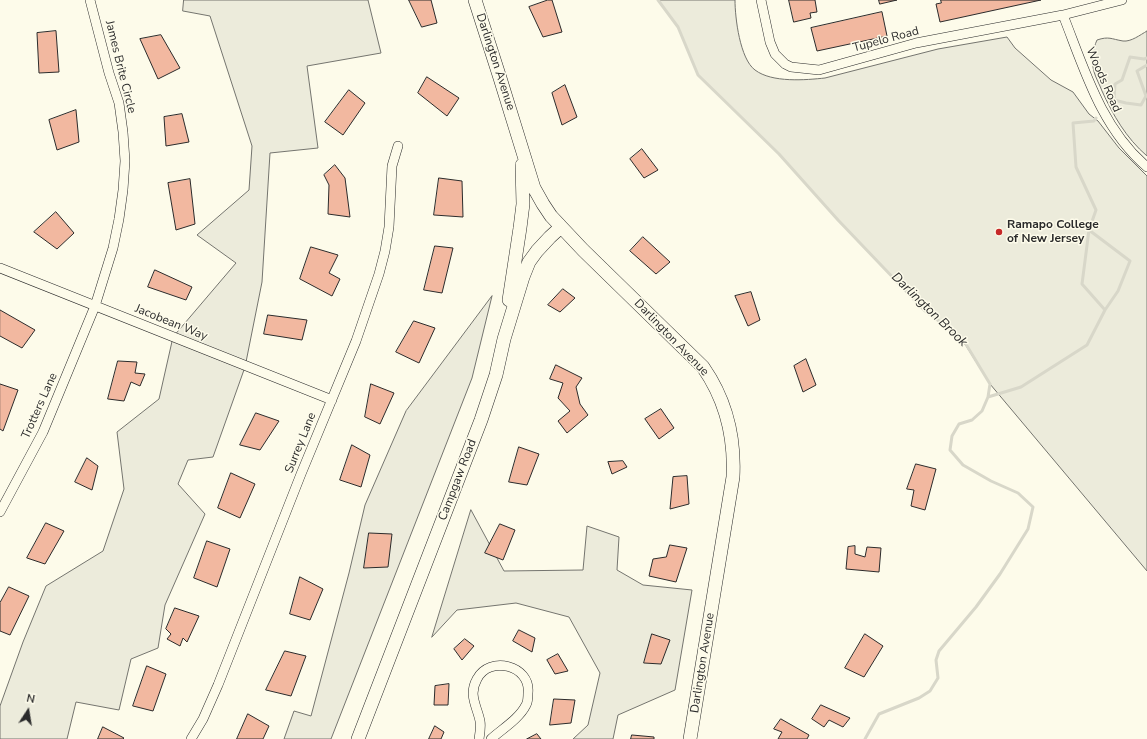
<!DOCTYPE html>
<html>
<head>
<meta charset="utf-8">
<style>
	body { margin:0 }
	#map { position:relative; width:1147px; height:739px; overflow:hidden; background:#fdfbea; font-family:"Nunito Sans",sans-serif }
	canvas { display:block }
	.north { position:absolute; left:8px; top:691px; width:40px; height:40px; -webkit-text-stroke:3px #fdfbea; paint-order:stroke; rotate:12deg; font-size:11px; font-weight:700; line-height:16px; text-align:center; color:#2b2b2b }
	.north::after { content:''; display:block; margin:auto; width:14px; height:18px; background:#2b2b2b; clip-path:polygon(50% 0,100% 100%,50% 72%,0 100%) }
</style>
</head>
<body>
<div id="map">
<canvas width="1147" height="739"></canvas>
<div class="north">N</div>
</div>
<script>
const g = document.querySelector('canvas').getContext('2d');
g.lineJoin = 'round';
function fillPath(path, color) { g.fillStyle = color; g.fill(path, 'evenodd'); }
function strokePath(path, color, width, dash) { g.strokeStyle = color; g.lineWidth = width; g.lineCap = dash ? 'butt' : 'round'; g.setLineDash(dash || []); g.stroke(path); }
function label(font, color, halo, rows, align = 'center') {
  g.font = font + ' "Nunito Sans",sans-serif'; g.lineWidth = 3; g.setLineDash([]); g.textBaseline = 'middle'; g.strokeStyle = halo; g.fillStyle = color; for (const [text, x, y, turn = 0] of rows) {
    g.save(); g.translate(x, y); g.rotate((+turn || 0) * Math.PI / 180); g.textAlign = isNaN(turn) ? turn : align; if (halo) g.strokeText(text, 0, 0); g.fillText(text, 0, 0); g.restore();
  }
}
const green = new Path2D(`
	M184 0H368L381 53 307 66 318 148 270 153 262 282 245 367 213 457 188 460 178 484 205 514 165 605 158 648 131 659 119 710 76 702 67 739H0V706L23 642 46 586 103 551 124 489 117 432 159 399 173 337 236 263 197 235 249 190 252 146 210 16 183 11Z
	M658 0H735C735 18 740 59 755 70 772 83 806 80 825 78L938 49 1007 37 1015 48 1051 80 1073 92 1089 114 1098 121 1119 148 1147 176V571L990 384 963 341 947 327 924 310 838 220 779 154 698 75 678 27Z
	M1147 31V156C1126 138 1113 115 1102 91 1099 83 1094 75 1093 67 1091 58 1093 49 1097 40 1109 36 1111 39 1123 41 1131 42 1140 35 1147 31Z
	M492 296 472 378 331 739H284L294 711 311 716 349 573 365 505 406 411Z
	M471 510 504 571 583 570 587 526 619 537 617 570 643 585 692 590 675 690 618 715 613 739H573L588 725 600 673 569 617 516 603 457 610 432 637Z`);
const stream = new Path2D(`
	M658 0 678 27 698 75 779 154 838 220 924 310 947 327 964 341 990 384 988 397 982 411 972 420 959 424 952 436 950 450 963 465 991 481 1018 493 1033 507 1028 529 1000 574 976 607 939 651 936 660 938 678 930 691 919 698 879 714 865 739
	M1114 100 1126 103 1141 105 1146 96 1137 71 1147 65
	M1110 104 1114 100 1115 84 1122 80 1130 57 1144 59 1147 58
	M1089 230 1130 261 1118 291 1105 310
	M988 397 1021 387 1087 345 1105 310 1082 284 1089 230 1096 210 1076 167 1073 123 1094 121 1096 118`);
const building = new Path2D(`
	M409 0H431L437 23 422 27Z
	M548 0H552L562 32 543 37 529 7Z
	M789 0H815L817 12 810 13 811 18 794 22Z
	M879 0H897L880 4Z
	M941 0H1041L940 22 936 4 941 3Z
	M882 12 887 36 817 51 811 28Z
	M56 31 59 72 39 73 37 33Z
	M161 35 180 68 158 79 140 39Z
	M427 77 459 98 447 116 418 93Z
	M565 85 577 117 562 125 552 93Z
	M349 90 365 103 343 135 325 122Z
	M76 110 79 142 57 150 49 120Z
	M182 114 189 142 166 146 164 117Z
	M642 149 658 170 644 178 630 159Z
	M335 165 345 178 350 217 328 214 329 185 324 175Z
	M439 178 462 181 463 217 434 215Z
	M190 179 195 224 176 230 168 183Z
	M56 212 74 233 57 249 34 232Z
	M643 237 670 262 656 274 630 251Z
	M435 246 453 248 442 293 424 290Z
	M311 247 338 255 329 273 340 279 332 296 300 279Z
	M155 270 192 287 186 300 148 287Z
	M563 289 575 298 560 312 548 305Z
	M751 292 760 320 748 326 735 296Z
	M0 310 35 330 22 348 0 336Z
	M268 315 307 320 302 340 264 334Z
	M414 321 435 328 419 363 396 352Z
	M806 359 816 385 803 392 794 366Z
	M118 361 137 362 135 373 145 374 140 386 131 382 124 401 108 399Z
	M556 365 582 378 576 387 580 404 588 415 567 433 558 421 570 411 558 398 563 383 550 379Z
	M0 384 18 390 3 431 0 429Z
	M371 384 394 393 380 424 365 417Z
	M661 409 674 428 659 439 645 419Z
	M256 413 279 421 260 450 240 445Z
	M352 445 370 455 361 487 340 480Z
	M519 447 539 454 527 485 509 482Z
	M87 458 98 466 92 490 75 482Z
	M623 461 627 467 612 474 608 462Z
	M916 464 936 469 925 510 911 506 914 490 907 489Z
	M231 473 255 484 240 518 218 508Z
	M687 476 689 504 670 509 673 477Z
	M46 523 64 531 45 564 27 558Z
	M500 524 515 530 503 560 485 553Z
	M369 533 392 534 388 567 364 568Z
	M207 541 230 549 217 587 194 578Z
	M670 545 687 548 676 582 649 576 653 559 666 557Z
	M855 546V554L865 557 867 547 881 548 879 572 846 569 848 547Z
	M300 577 323 589 310 620 290 614Z
	M9 587 29 596 10 635 0 631V603Z
	M175 608 199 616 187 642 183 638 180 646 167 639 171 634 166 629Z
	M519 630 535 638 532 652 513 641Z
	M652 634 670 640 661 664 644 663Z
	M865 634 883 646 864 677 845 668Z
	M465 639 474 646 462 660 454 649Z
	M285 651 306 656 291 696 266 690Z
	M558 654 568 671 555 674 547 660Z
	M147 666 166 674 153 711 133 706Z
	M449 684 448 705H434L435 686Z
	M554 699 575 700 571 723 550 725Z
	M821 705 850 718 843 727 829 720 824 727 812 719Z
	M248 714 269 726 263 739H237Z
	M781 719 809 735 807 739H778L782 732 774 729Z
	M435 726 444 732 441 739H429Z
	M103 727 124 738 123 739H98Z
	M537 734 541 739H527Z
	M632 735 654 737V739H631Z`);
const street = new Path2D(`
	M761 0 770 42 775 54 785 64 791 67 819 70 916 43 1063 15 1122 0
	M1063 15C1084 68 1101 128 1147 167
	M0 268 332 400
	M0 512 43 432 95 306 113 248 119 219 123 190 125 161 123 132 119 103 109 73 90 0
	M191 739 203 719 218 685 301 474 356 341 379 274 385 251 389 227 392 166 398 146
	M479 739C480 733 481 726 480 721 477 706 468 695 477 679 489 655 531 665 528 693 528 697 528 702 526 705 519 719 502 729 491 739`);
const secondary = new Path2D(`
	M475 0 500 78 534 188 543 204 551 216 583 250 703 367C726 400 735 437 733 477L690 739
	M509 300 520 228 523 204 522 165
	M358 739 481 420 496 375 504 339 523 277 529 262 537 251 550 237 561 227`);
const markers = [
	[999,232,4,"#c62828"]
];
const streetNames = [
	["Tupelo Road",886,40,-15],
	["Darlington Avenue",495,62,72],
	["James Brite Circle",120,67,76],
	["Woods Road",1103,80,66],
	["Jacobean Way",171,323,22],
	["Darlington Avenue",671,338,46],
	["Trotters Lane",40,406,-66],
	["Surrey Lane",301,443,-68],
	["Campgaw Road",458,480,-69],
	["Darlington Avenue",703,663,-81]
];
const poiNames = [
	["Ramapo College",1007,225],
	["of New Jersey",1007,239]
];
const waterNames = [
	["Darlington Brook",929,310,44]
];
fillPath(green, '#ecebdb');
strokePath(green, '#74746e', 1);
strokePath(stream, '#d8d7c9', 3);
fillPath(building, '#f2b8a0');
strokePath(building, '#2b2b2b', 1);
strokePath(street, '#2b2b2b', 10);
strokePath(secondary, '#2b2b2b', 14);
strokePath(street, '#fdfbea', 9);
strokePath(secondary, '#fdfbea', 13);
for (const [x, y, r, color] of markers) { const dot = new Path2D(); dot.arc(x, y, r, 0, 2 * Math.PI); g.fillStyle = color; g.fill(dot); strokePath(dot, '#fdfbea', 1.5); }
label('12px', '#2b2b2b', '#fdfbea', streetNames);
label('bold 12px', '#2b2b2b', '#fdfbea', poiNames, 'left');
label('italic 13px', '#2b2b2b', '#fdfbea', waterNames);
</script>
</body>
</html>
